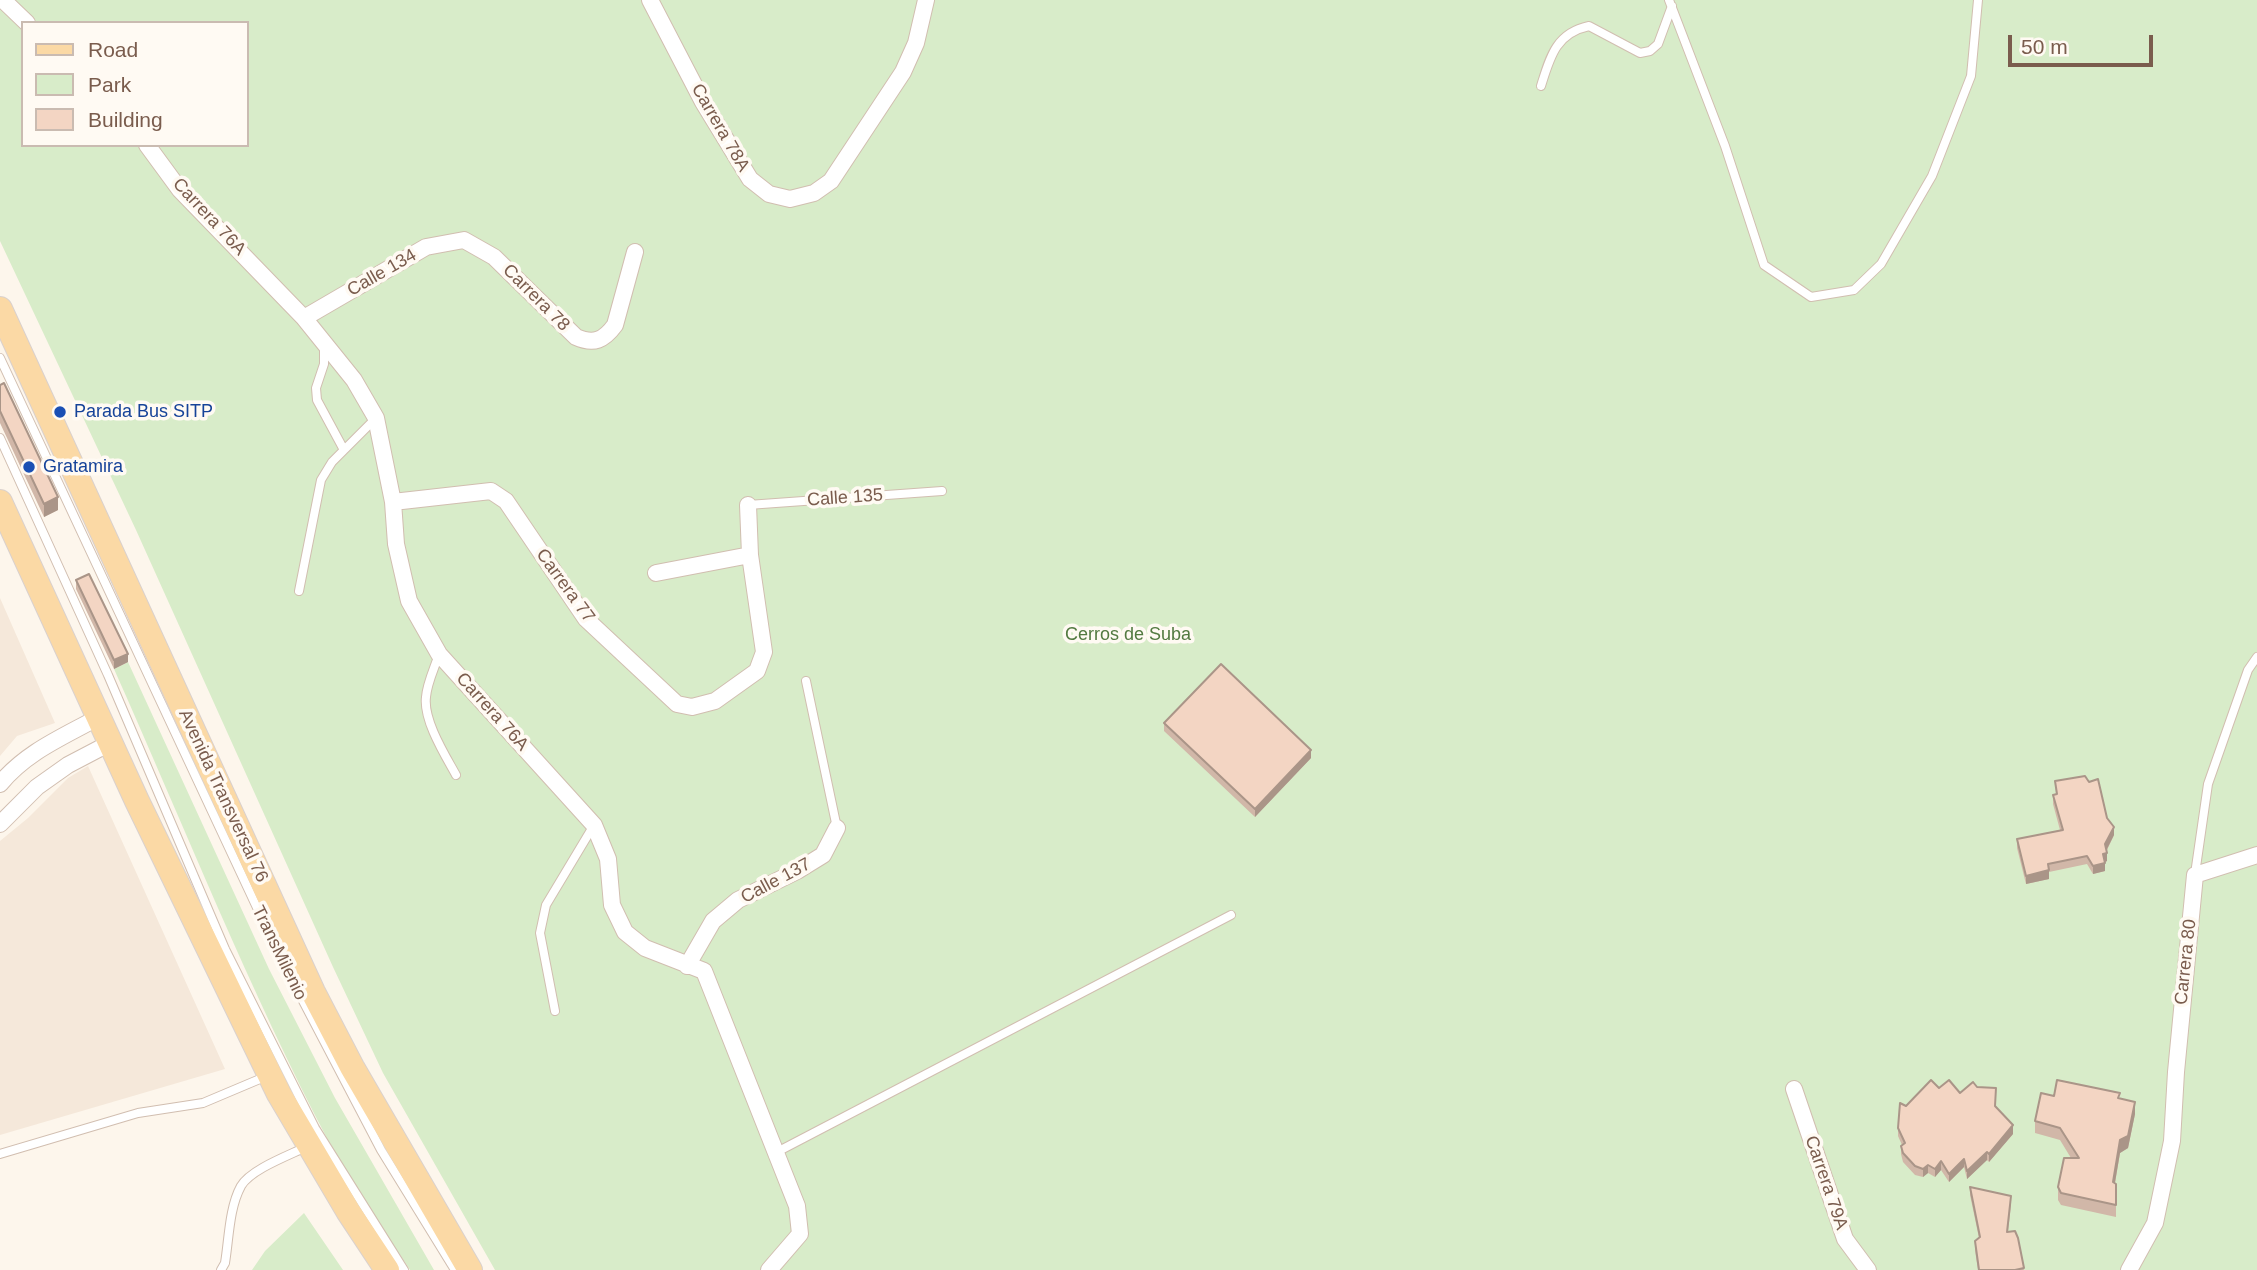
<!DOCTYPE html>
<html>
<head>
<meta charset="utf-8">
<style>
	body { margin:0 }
	#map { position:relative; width:2257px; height:1270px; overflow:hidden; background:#fdf6ec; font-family:Arial,sans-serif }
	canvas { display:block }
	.legend { position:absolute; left:21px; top:21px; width:228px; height:126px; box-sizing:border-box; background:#fffaf3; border:2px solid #cabbb1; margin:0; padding:9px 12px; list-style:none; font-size:21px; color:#7a5c4d }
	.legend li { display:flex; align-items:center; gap:14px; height:35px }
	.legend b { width:35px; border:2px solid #cabbb1 }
	.scale { position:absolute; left:2008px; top:35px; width:145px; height:32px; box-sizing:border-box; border:4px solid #7a5c4d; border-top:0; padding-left:9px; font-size:21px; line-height:24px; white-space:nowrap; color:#7a5c4d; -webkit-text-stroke:5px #fffaf3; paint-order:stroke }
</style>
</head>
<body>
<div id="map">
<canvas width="2257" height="1270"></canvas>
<ul class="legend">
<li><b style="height:9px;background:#fbd9a5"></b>Road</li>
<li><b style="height:19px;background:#d8ecc9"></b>Park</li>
<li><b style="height:19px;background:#f3d5c3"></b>Building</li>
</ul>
<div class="scale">50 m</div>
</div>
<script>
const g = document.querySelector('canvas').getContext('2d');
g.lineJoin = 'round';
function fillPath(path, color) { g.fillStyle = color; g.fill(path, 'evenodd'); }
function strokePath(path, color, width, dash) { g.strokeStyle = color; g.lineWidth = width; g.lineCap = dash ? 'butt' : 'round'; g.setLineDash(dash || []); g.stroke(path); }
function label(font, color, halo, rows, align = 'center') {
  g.font = font + ' Arial,sans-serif'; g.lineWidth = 7; g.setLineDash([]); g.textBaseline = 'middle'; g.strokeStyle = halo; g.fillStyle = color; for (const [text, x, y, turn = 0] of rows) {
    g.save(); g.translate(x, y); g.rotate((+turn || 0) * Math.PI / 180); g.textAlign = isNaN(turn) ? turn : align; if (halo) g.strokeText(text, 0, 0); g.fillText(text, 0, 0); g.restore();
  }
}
const residential = new Path2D(`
	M0 598 55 723 17 736 0 756Z
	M88 766 225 1069 0 1135V841L28 818 68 778Z`);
const green = new Path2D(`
	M0 0H2257V1270H495L383 1073 333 967 136 530 0 241ZM23 23H247V145H23Z
	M128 662 269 969 335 1098 434 1270H410C383 1228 353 1187 330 1144 249 990 185 828 114 669Z
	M304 1213 343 1270H252L265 1251Z`);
const service = new Path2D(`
	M1669 0 1725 146 1764 265 1811 297 1854 290 1881 264 1932 176 1971 76 1978 0
	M1541 86C1550 57 1556 33 1589 26L1640 53 1650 51 1658 44 1672 6
	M324 346V364L316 388 317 400 344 450
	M0 358 281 959 381 1150 455 1270
	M0 438 108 675 225 949 315 1128 404 1270
	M748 505 942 491
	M299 591 321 480 332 462 376 418
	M439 654C435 667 427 683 426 697 423 720 445 755 456 775
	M806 681 837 828
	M2195 874 2208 784 2248 670 2257 657
	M555 1011 540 933 546 905 594 825
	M775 1153 1231 915
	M0 1154 138 1113 203 1103 267 1076
	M221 1270 225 1263C229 1239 229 1208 241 1186 251 1169 290 1155 308 1146`);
const minor = new Path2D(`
	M3 0 27 23
	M650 0 703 102 750 179 769 194 790 199 814 193 831 181 903 72 916 43 926 0
	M147 145 180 190 304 318 354 380 376 418 393 502 396 544 409 601 439 654 594 825 608 859 612 905 625 932 645 948 704 971 797 1206 800 1234 769 1270
	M304 318 426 247 464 240 494 257 576 337C594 345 604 340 615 325L635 252
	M393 502 491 491 506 501 586 619 677 704 692 707 715 701 757 671 764 652 750 555 748 505
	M656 573 750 555
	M0 784C26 752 63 737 97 718
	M0 824 37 787 68 765 110 743
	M687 966 713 921 738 900 797 871 823 855 837 828
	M1794 1089 1845 1239 1868 1270
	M2129 1270 2155 1223 2172 1141 2176 1072 2195 875 2257 855`);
const primary = new Path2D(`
	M0 309 313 992 352 1067 470 1270
	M0 502 137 801 279 1094 348 1211 387 1270`);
const wall = new Path2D(`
	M0 385 58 510 44 517 0 423Z
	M76 580 128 662 114 669 76 589Z
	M1164 723 1311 758 1255 817 1164 731Z
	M2055 781 2107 818 2114 835 2107 850V861L2105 862V871L2093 874 2087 864 2049 872V879L2026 884 2017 848V839L2060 830 2053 804V795L2056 794Z
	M1977 1087 1996 1097 1995 1106 2013 1134 1989 1162 1987 1160 1967 1179 1964 1167 1949 1182 1941 1170 1935 1177 1928 1173 1923 1177 1915 1175 1903 1162 1901 1154V1146L1902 1145 1898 1136V1128L1906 1106 1960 1093Z
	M2120 1098 2135 1114 2128 1148 2120 1153 2115 1183 2116 1184V1217L2061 1205 2058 1200V1187L2071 1158 2060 1140 2035 1133V1121Z
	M1970 1187 2011 1205 2008 1232 2024 1270H1978L1975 1250V1241L1979 1238 1970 1195Z`);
const shadedWall = new Path2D(`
	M58 497V510L44 517V504Z
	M128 654V662L114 669V660Z
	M1311 750V758L1255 817V809Z
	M2114 827V835L2105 853V844Z
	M2107 853V861L2103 863V854Z
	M2105 863V871L2093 874V866Z
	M2049 870V879L2026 884V876Z
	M2135 1102V1114L2128 1148 2120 1153 2113 1194V1182L2120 1140Z
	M2013 1125V1134L1989 1162V1154Z
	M1987 1152V1160L1967 1179V1171Z
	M1964 1159V1167L1949 1182V1174Z
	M1941 1161V1170L1935 1177V1169Z
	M1928 1165V1173L1923 1177V1169Z`);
const building = new Path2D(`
	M4 383 58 497 44 504 0 411V385Z
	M89 574 128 654 114 660 76 580Z
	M1221 664 1311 750 1255 809 1164 723Z
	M2085 776 2089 782 2098 779 2107 818 2114 827 2105 844 2107 853 2103 854 2105 863 2093 866 2087 856 2048 864 2049 870 2026 876 2017 839 2063 830 2053 795 2057 794 2055 781Z
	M1931 1080 1939 1088 1949 1080 1960 1093 1973 1082 1977 1087 1996 1088 1995 1106 2013 1125 1989 1154 1987 1152 1967 1171 1964 1159 1949 1174 1941 1161 1935 1169 1928 1165 1923 1169 1915 1166 1903 1153 1901 1146 1905 1143 1898 1128 1900 1103 1906 1106Z
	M2057 1080 2120 1093 2118 1098 2135 1102 2128 1136 2120 1140 2113 1182 2116 1184V1205L2061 1193 2058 1187 2064 1158H2079L2060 1128 2035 1121 2041 1093 2054 1096Z
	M1970 1187 2011 1196 2007 1232 2015 1231 2018 1238 2024 1268 2015 1270H1979L1975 1241 1980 1237Z`);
const markers = [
	[60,412,7,"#1a4fb4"],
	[29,467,7,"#1a4fb4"]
];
const streetNames = [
	["Carrera 78A",720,128,60],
	["Carrera 76A",209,217,47],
	["Calle 134",382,273,-30],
	["Carrera 78",536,298,45],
	["Calle 135",845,498,-4],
	["Carrera 77",565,586,54],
	["Carrera 76A",492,712,48],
	["Avenida Transversal 76",223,796,65],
	["Calle 137",776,881,-28],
	["TransMilenio",279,953,64],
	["Carrera 80",2186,962,-84],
	["Carrera 79A",1826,1183,71]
];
const transitNames = [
	["Parada Bus SITP",74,412],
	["Gratamira",43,467]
];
const parkNames = [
	["Cerros de Suba",1128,635]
];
fillPath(residential, '#f5e8da');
fillPath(green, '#d8ecc9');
strokePath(service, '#d1beb0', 10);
strokePath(minor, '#d1beb0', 18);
strokePath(primary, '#dad1cd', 26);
strokePath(service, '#fff', 8);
strokePath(minor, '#fff', 16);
strokePath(primary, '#fbd9a5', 24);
fillPath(wall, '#d1b7a8');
fillPath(shadedWall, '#aa9588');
fillPath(building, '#f3d5c3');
strokePath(building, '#aa9588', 2);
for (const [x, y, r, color] of markers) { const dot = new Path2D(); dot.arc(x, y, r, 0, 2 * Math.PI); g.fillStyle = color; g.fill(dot); strokePath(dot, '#fffaf3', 2.5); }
label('18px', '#7a5c4d', '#fffaf3', streetNames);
label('18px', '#164399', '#fffaf3', transitNames, 'left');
label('18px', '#537a41', '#fffaf3', parkNames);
</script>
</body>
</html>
